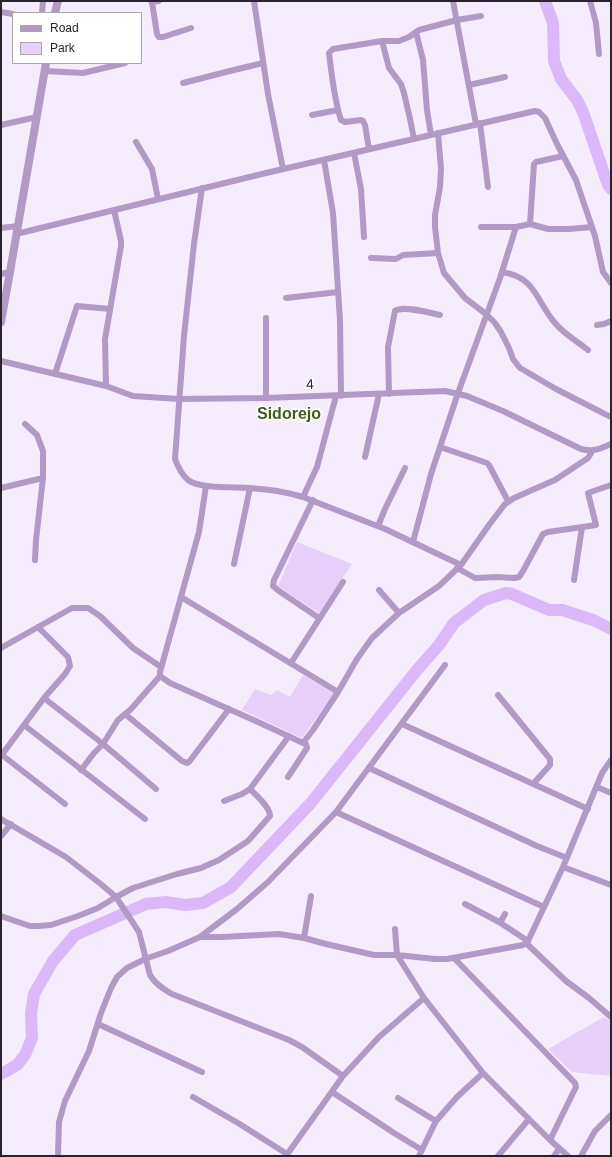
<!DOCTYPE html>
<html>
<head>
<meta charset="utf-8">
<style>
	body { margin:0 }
	#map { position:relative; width:612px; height:1157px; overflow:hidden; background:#f5edfd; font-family:Helvetica,sans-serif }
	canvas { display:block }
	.frame { position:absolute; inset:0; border:2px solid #28232c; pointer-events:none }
	.legend { position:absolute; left:12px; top:12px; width:130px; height:52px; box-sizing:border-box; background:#fff; border:1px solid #a9a7ab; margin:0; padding:5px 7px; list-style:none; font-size:12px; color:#28232c }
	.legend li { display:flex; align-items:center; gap:8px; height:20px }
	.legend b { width:20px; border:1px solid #a9a7ab }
</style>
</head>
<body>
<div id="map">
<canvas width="612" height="1157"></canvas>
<div class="frame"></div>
<ul class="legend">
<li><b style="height:5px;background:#b299c7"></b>Road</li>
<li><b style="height:11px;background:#e6cffa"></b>Park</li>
</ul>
</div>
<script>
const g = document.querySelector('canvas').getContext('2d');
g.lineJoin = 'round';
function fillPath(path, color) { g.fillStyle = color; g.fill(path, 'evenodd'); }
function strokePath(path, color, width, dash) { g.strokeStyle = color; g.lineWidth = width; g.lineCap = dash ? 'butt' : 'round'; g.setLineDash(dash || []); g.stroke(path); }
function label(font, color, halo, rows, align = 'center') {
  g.font = font + ' Helvetica,sans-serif'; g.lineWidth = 3; g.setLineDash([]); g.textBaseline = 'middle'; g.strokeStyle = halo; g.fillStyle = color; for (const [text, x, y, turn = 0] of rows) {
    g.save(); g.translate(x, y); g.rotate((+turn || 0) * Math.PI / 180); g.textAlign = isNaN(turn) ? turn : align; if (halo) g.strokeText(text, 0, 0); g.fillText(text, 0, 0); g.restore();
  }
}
const green = new Path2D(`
	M297 542 352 564 319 613 278 586Z
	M303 675 334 693 302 738 242 710 255 689 271 695 277 690 290 697Z
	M604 1017 611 1021V1076L572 1072 548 1049Z`);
const river = new Path2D(`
	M545 1 553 23 554 61 561 79 577 100 583 112 608 185 611 189
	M1 1074 17 1065 25 1055 32 1038 31 1013 34 994 53 961 75 935 146 904 166 902 185 905 203 903 231 887 310 804 417 670 439 645 454 623 484 600 506 593 512 594 549 610H562L593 620 611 629`);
const minor = new Path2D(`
	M151 1 152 2 159 1
	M254 1 268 94 283 169
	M453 1 476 124
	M590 1 596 23 599 54
	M152 2 157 34 159 37H163L191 28
	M1 12 13 14
	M42 13 43 1
	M416 32 423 60 427 110 431 135
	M382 41 389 68 401 84 404 93 410 119 414 139
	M45 71 83 73 125 63
	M183 83 230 71 263 63
	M469 85 505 77
	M312 115 338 110
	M480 123 488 187
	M1 125 37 117
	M438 133 441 169 440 187 435 215V227L438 253 444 273 465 298 486 314 495 323 501 332 509 348 513 359 520 368 556 389 611 417
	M136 142 152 169 158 199
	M369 149 365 125 363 121 361 120 345 122 341 120C334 99 332 76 329 53L333 49 382 41H399L409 37 419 30 457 20 481 16
	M354 153 361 189 364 237
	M324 160 333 213 340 320 341 396
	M202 188 194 244 184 336 175 459C178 467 181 474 188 480 200 489 233 487 249 488 267 489 286 492 303 497L385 529 461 565
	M530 224 534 164 536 162 563 156
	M481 227H516
	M1 228 18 226
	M16 234 266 173 535 111 539 112 545 118 557 144 576 180 595 236 603 272 611 283
	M371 258 396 259 403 255 438 253
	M502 272C536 277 536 301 555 323 564 334 577 341 588 350
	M1 274 10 272
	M286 298 338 292
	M266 318V398
	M597 325 604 324 611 321
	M1 361 106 386 133 396 179 399 266 398 445 391 467 396 503 411 581 449C592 452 601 449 611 444
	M55 374 77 306 110 309
	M106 386 105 339 121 246V241L114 210
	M389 394 388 347 395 311C403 305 430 313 440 315
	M25 424 37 435 43 451V478L36 540 35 560
	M440 447 487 463 489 465 508 501
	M365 457 379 394
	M206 486 199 532 160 672V676L170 683 258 722 303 743 313 730 338 692 357 659 372 638 399 613 439 586 461 565 489 525 505 504 514 498 555 480 588 458 593 450
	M1 488 43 478
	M303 497 317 467 336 396
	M313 500 274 580 273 586 279 591 319 618
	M378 526 385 509 405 468
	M413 542 431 474 458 393 500 278 516 227 530 224 548 229H569L592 227
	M234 564 250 488
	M457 568 475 578 497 577 514 578 519 577 523 571 543 534 548 532 596 525 588 493 611 485
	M574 580 582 527
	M379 590 399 613
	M181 597 338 692
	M1 648 72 608H88L100 616 133 648 161 667
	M291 663 343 582
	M445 665 336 812 544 907
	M498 695 550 759V765L533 784
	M44 698 103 744 156 789
	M125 714 182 761 187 763 189 762 229 709
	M402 724 588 809
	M24 725 145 819
	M2 755 65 804
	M1 756 44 698 65 674 70 666 68 657 38 627
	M369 768 537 846 567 858
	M81 770 94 753 103 744 118 720 131 709 160 676
	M288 777 307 748 306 744 303 743
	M597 787 611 793
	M224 801 242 794 250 789 289 736
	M1 819 66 857 102 885 116 897 139 932 150 975C155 984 163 989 172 994L289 1040 302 1047 343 1076
	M1 836 11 824
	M563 867 611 885
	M465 904 501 923
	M505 914 501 921 502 924 528 941
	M1 916 18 922 30 926H38L51 925 78 916 98 908 116 897 133 888 177 874 201 868 219 860 248 841 270 816C270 807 256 795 250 789
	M395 929 397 955 424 998 483 1073 550 1140 568 1156
	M200 937H222L279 934 304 938 326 944 374 955H397L435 959H447L523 945 528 941 563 867 602 773 611 760
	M304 938 311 896
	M526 943 566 981 589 998 611 1017
	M454 958 575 1083 576 1087 575 1089 550 1140
	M98 1024 202 1072
	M332 1092 394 1133 422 1150
	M193 1097 238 1123 287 1154
	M398 1098 436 1121
	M58 1156 59 1122 65 1101 89 1051 101 1013 111 988 117 977 127 968 145 959 168 951 200 937 237 909 268 882 336 812
	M286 1156 343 1076 379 1037 424 998
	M419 1156 436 1121 457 1097 483 1073
	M498 1156 529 1119
	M554 1156 559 1149
	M581 1156 595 1131 611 1115`);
const tertiary = new Path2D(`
	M55 13 58 1
	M1 322 10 272 46 63`);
const streetNames = [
	["4",310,385,-2]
];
const quarterNames = [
	["Sidorejo",289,415]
];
fillPath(green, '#e6cffa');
strokePath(river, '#dbb8f9', 12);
strokePath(minor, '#b299c7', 6);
strokePath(tertiary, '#b299c7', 8);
label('14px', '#28232c', '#fff', streetNames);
label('bold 16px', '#415d18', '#fff', quarterNames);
</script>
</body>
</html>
